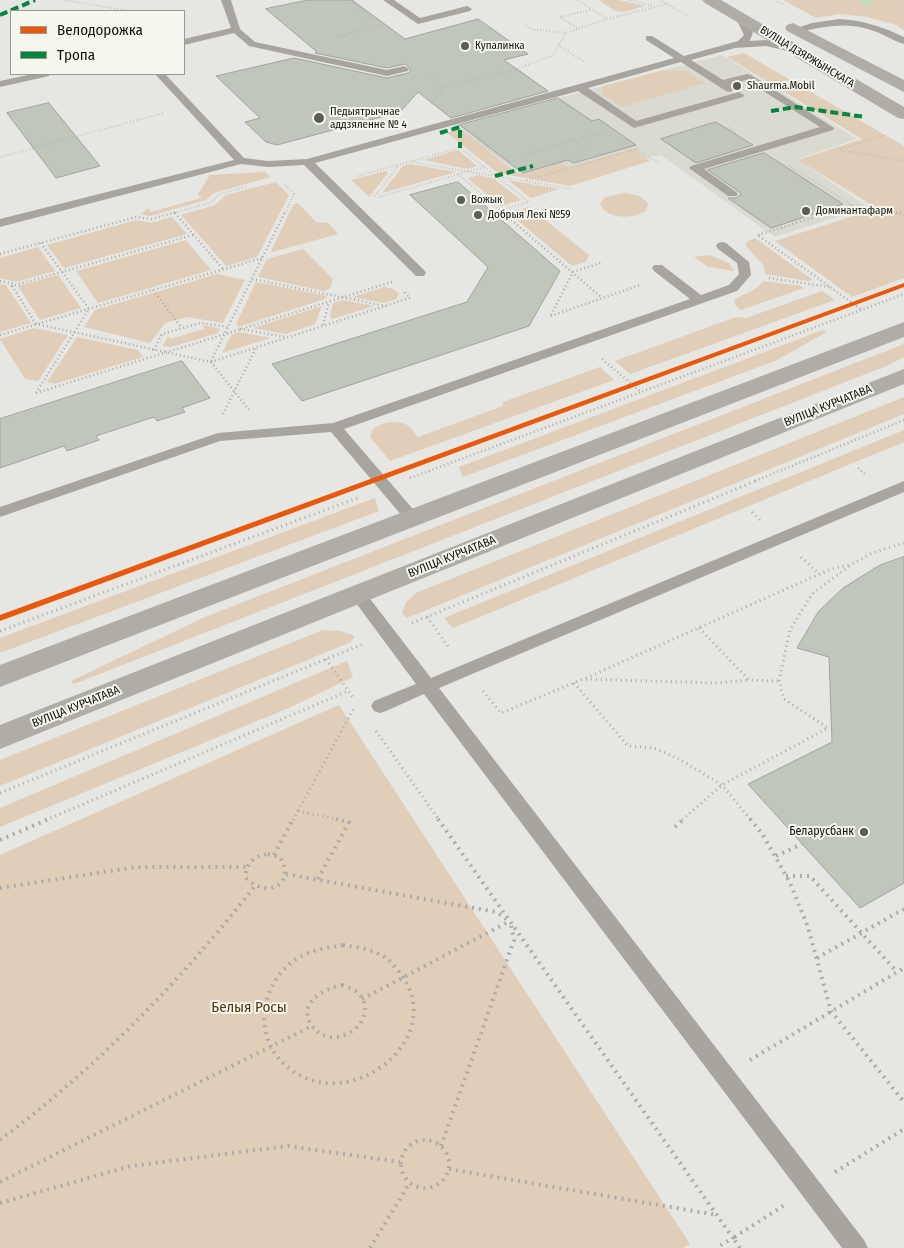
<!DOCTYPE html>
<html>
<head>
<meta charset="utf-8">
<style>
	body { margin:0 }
	#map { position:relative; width:904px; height:1248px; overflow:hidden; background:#e6e6e2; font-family:"Fira Sans Condensed",sans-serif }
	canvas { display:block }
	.legend { position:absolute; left:10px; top:10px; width:175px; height:65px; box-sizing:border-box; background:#f5f6ed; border:1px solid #9a9a94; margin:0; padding:6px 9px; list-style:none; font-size:15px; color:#11110e }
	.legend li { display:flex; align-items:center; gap:10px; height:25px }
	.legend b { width:25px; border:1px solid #9a9a94 }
</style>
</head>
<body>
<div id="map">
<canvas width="904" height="1248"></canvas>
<ul class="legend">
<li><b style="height:6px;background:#e8590c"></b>Велодорожка</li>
<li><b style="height:6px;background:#00873e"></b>Тропа</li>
</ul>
</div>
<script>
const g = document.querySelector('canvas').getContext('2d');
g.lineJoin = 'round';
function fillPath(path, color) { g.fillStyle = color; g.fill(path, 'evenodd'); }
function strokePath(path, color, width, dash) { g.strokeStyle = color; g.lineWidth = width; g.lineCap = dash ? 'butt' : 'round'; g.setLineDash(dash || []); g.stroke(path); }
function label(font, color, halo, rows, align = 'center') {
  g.font = font + ' "Fira Sans Condensed",sans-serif'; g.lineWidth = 4; g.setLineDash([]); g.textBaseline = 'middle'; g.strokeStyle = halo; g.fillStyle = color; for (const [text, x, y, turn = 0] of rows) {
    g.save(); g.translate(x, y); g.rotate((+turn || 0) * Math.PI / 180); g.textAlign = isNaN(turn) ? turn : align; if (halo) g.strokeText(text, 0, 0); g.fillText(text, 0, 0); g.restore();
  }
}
const built = new Path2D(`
	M722 55 857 139 797 159 868 207 775 237 661 155 530 179 452 126Z`);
const green = new Path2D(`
	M599 0H619L645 6 623 12 615 11Z
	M783 0H902L904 1V30L896 25 867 17 840 14 816 18Z
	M744 53 904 146V278L852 297 775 241 866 212 875 207 798 160 862 139 727 57Z
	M664 70 686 71 705 83 621 107 601 93 603 86Z
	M460 129 517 173 524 174 561 163 568 168 633 149 650 161 570 186 498 173 447 133Z
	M458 150 477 166 467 169 424 160Z
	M409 164 456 172 382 193 403 166Z
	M386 171 388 173 369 197 351 180Z
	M265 172 270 177 214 193 206 200 150 216 141 214 148 208 151 212 201 198 198 194 210 175Z
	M478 175 493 178 521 200 501 206 467 178Z
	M508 180 559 189 531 198Z
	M276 182 289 195 257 257 226 266 181 215 215 205 226 195Z
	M625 193 640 196 648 203 646 211C633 219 607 220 600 204L605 197Z
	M298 203 316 222 328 223 338 234 273 252 271 251 293 205Z
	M529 207 589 255 586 262 572 266 509 213Z
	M172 217 187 234 64 268 47 245 137 220 151 223Z
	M755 238 813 280 808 281 765 274 764 266 745 245 748 241Z
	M186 240 211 270 98 303 76 271Z
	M38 247 55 271 16 282 0 278V258Z
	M303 249 333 279 330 288 324 291 258 277 267 259Z
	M709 255 729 263 734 271 708 267 694 257Z
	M217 274 245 280 223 323 187 317 165 323 150 343 84 327 95 310Z
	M58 275 81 308 40 320 18 286Z
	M763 281 801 286 804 288 741 310 735 305 734 300C744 293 757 291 763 281Z
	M256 282 327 296 325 299 238 327 236 324Z
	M0 284 6 285 31 323 0 332Z
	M384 287 393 289 399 294 396 299 384 303 353 297Z
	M822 291 835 300 630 374 615 361 736 317 746 318Z
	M343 300 374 306 332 319 330 316 333 303Z
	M322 306 315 324 286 334 253 328Z
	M203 325 220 329 218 333 171 347 163 346 168 336 171 339 204 329Z
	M34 328 68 335 38 381 25 379 0 339Z
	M823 330 827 332 775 361 463 477 459 467Z
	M239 332 271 338 222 353 231 335Z
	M77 337 138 350 143 357 55 384 47 382Z
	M904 344V357L889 365 74 684 71 681 205 617Z
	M600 367 614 380 390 461 370 437 372 430C380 423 396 419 407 425 411 427 415 433 418 437L503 406V402Z
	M904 397V414L407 618 402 614 406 602 416 593Z
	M904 430V442L453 628 444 618Z
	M375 498 379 511 0 653V638Z
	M323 630 341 631 355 636 351 642 0 786V760Z
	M347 661 353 677 291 707 0 827V808Z
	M339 705 690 1244 683 1248H0V855Z`);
const stream = new Path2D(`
	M858 0H866L874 5 869 6Z`);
const building = new Path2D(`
	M308 0H352L405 39 478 19 528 54 504 60 548 91 451 118 418 92 400 112 277 145 266 142 245 122 260 118 216 76 294 58 387 78 408 73 411 70 405 64 387 68 315 53 317 52 266 9Z
	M558 98 592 121 599 119 636 145 574 163 568 160 523 173 460 125Z
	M49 103 100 166 56 178 7 113Z
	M716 122 753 145 696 163 661 139Z
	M764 153 780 163 843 204 771 228 728 198H736L742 194 708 170Z
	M458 182 560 271 529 326 302 401 272 364 467 302 488 267 410 195Z
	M182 361 210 398 182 408 185 412 157 421 154 417 96 436 99 440 67 451 64 446 0 468V419Z
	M904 557V883L860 908 748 784 832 742 829 657 797 648 818 612 843 588 880 565Z`);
const pathFar3 = new Path2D(`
	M64 0 130 11
	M577 0 607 19
	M628 0 654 6
	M660 0 688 16
	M774 0 784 5
	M560 17 591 10
	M561 18 579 29
	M526 26 531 29 566 33
	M353 32 383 24
	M336 37 349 34 370 16 350 0
	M558 45 585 62
	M516 69 529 78
	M426 74 444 87
	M432 104 444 87 516 69 552 56 566 33 607 19 667 4
	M728 127 736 132
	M477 140 516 170
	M574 140 587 150
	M459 147 529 202
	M635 149 660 164
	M840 149 886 135
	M840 150 904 161
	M520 156 601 132
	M0 157 164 113
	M411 162 573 189
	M788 165 852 205
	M458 174 503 213
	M357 176 460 148
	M527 180 639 148
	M375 196 399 165
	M379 197 484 167
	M501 210 528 202
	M173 213 210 203 220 194 248 186
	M285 213 294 194 285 185
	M827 213 852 205 899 213`);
const pathFar2 = new Path2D(`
	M502 212 602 298
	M892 212 904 214
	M175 213 223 269
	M193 235 12 286 36 324 211 362 410 298 404 292
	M758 235 831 212
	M759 236 862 310
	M0 254 136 217 151 219 177 212
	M769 278 830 287
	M252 279 386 306
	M0 281 15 284
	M153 290 182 328
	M551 315 573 272 603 262
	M551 316 640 285
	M323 325 329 302
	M240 329 286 337
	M0 335 262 258
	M154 350 162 334 201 323 228 327
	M602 359 641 392
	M211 361 285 212
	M211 362 249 410
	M36 393 395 281
	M36 393 89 309 41 243
	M223 414 256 348
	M858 468 867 476
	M410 478 904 294
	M755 481 904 420`);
const pathFar1 = new Path2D(`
	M752 512 760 520
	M801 557 819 574
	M427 617 450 649
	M412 623 758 480
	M699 628 749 680 779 681
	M0 631 360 497
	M326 659 354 699
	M586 678 831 569 849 565
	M574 683 628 746 654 748 681 760 722 785 751 820
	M483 691 501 713 583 679 717 683 749 680
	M376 731 439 820
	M0 793 363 644
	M298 811 342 820
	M46 820 348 691
	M293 820 354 708
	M682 820 722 785 828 728 784 699 779 681 790 630 812 594 852 564 872 553 904 543`);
const path = new Path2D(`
	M438 819 733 1238 716 1248
	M750 819 763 835 790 883 808 927 831 1011 904 1102
	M675 827 684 819
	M0 840 49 819
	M268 854 280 857C297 885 266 899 246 878 245 863 254 856 268 854Z
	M274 855 293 819
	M776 856 802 844
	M286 874 496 912 508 920
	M786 876H810L897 972
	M318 879 349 822 336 819
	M0 888 137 867H246
	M343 945C356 947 371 949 383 956 390 960 394 966 399 972 453 1037 346 1122 284 1064 252 1034 261 983 296 959 310 950 327 948 343 945Z
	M817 958 904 909
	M342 985C347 987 355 989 359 994 382 1019 335 1056 312 1026 296 1004 324 988 342 985Z
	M362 999 510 921
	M750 1060 904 968
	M401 1164a24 24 0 1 1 48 0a24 24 0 1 1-48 0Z
	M0 1140C96 1068 181 981 254 887
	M441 1146 514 940 511 925
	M449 1169 717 1215
	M835 1172 904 1129
	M0 1182 312 1026
	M0 1203 131 1166 288 1146 400 1162
	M370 1248 409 1184
	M740 1248 733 1238 786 1204`);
const service = new Path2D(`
	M221 0H231L240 29 255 42 387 70 404 66 409 69 408 71 387 76 249 46 234 33 184 45V39L231 28Z
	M383 0H394L420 18 467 6 472 9 470 11 418 24Z
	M741 15 744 16 753 32 750 41 766 40 799 48 801 50 796 53 766 46 735 48 691 60 723 80 747 74 751 75 834 128 833 130 704 169 736 192 738 194 736 196H728L689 168 691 166 820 127 746 80 730 85 735 89 730 92 726 91 681 62 588 88 636 121 739 92 744 95 743 97 634 128 578 91 315 163 424 270 426 273 424 276H416L304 165 268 167 241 164 0 227V219L234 160 155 74H165L244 158 268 161 307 159 674 58 646 40V36H652L684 56 738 41 744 35 736 18Z
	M839 19C863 20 883 27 904 37V44C893 41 882 33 871 30 845 21 821 27 796 33L791 30 812 23Z
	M33 74H50L49 76 0 87V81Z
	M722 242 726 243 749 262 751 275 737 291 344 429 418 515 421 519 418 523H408L331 432 220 441 0 517V507L218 433 333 423 690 299 654 271 652 268 654 265H662L701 295 729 285 739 274 737 263 718 249 716 246 718 243Z
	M904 481V492L439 688 864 1240 868 1248H842L424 694 386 711 380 713 374 711 371 706 374 701 416 684 350 595 352 591 358 589 364 591 431 678Z`);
const secondary = new Path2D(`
	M702 0H721L904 107V119L898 118 705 3Z
	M793 23 904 80V92L787 31 785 28 787 25Z
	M904 322V337L0 687V665Z
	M904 369V384L0 749V725Z`);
const quiet = new Path2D(`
	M0 15 35 0
	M771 111 796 107 865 117
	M440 133 460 127V148
	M495 176 533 166`);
const cycleway = new Path2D(`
	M904 283V287L0 621V615Z`);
const markers = [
	[465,46,5,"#5c5c58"],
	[737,86,5,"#5c5c58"],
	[319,118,6,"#5c5c58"],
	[461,200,5,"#5c5c58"],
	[806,211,5,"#5c5c58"],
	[478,215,5,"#5c5c58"],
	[864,832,5,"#5c5c58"]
];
const farPoinames = [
	["Купалинка",475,46],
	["Shaurma.Mobil",747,86],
	["Педыятрычнае",330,112],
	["аддзяленне № 4",330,125],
	["Вожык",471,200],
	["Доминантафарм",816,211],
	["Добрыя Лекі №59",488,215]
];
const farStreetnames = [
	["ВУЛІЦА ДЗЯРЖЫНСКАГА",807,57,31]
];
const streetNames = [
	["ВУЛІЦА КУРЧАТАВА",828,406,-22],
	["ВУЛІЦА КУРЧАТАВА",452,557,-22],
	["ВУЛІЦА КУРЧАТАВА",76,707,-22]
];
const poiNames = [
	["Беларусбанк",854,832]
];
const nearParknames = [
	["Белыя Росы",249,1008]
];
fillPath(built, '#dadad0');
fillPath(green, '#e1ceb9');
fillPath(stream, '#b7e0c2');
fillPath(building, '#c0c6ba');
strokePath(building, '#a2a39f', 1);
strokePath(pathFar3, '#aeaba6', 2, [0.5, 2.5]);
strokePath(pathFar2, '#aeaba6', 2.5, [1, 3]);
strokePath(pathFar1, '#aeaba6', 3, [1, 4]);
strokePath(path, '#aeaba6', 4, [2, 5]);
fillPath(service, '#a7a59d');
fillPath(secondary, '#b0ada6');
strokePath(quiet, '#00873e', 4, [8, 4]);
fillPath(cycleway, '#e8590c');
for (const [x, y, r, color] of markers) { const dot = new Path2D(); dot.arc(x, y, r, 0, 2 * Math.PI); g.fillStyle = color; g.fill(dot); strokePath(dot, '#f5f6ed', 2); }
label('11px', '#11110e', '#f5f6ed', farPoinames, 'left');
label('11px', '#11110e', '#f5f6ed', farStreetnames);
label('12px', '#11110e', '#f5f6ed', streetNames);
label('12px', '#11110e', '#f5f6ed', poiNames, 'right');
label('15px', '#543510', '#f5f6ed', nearParknames);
</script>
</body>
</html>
